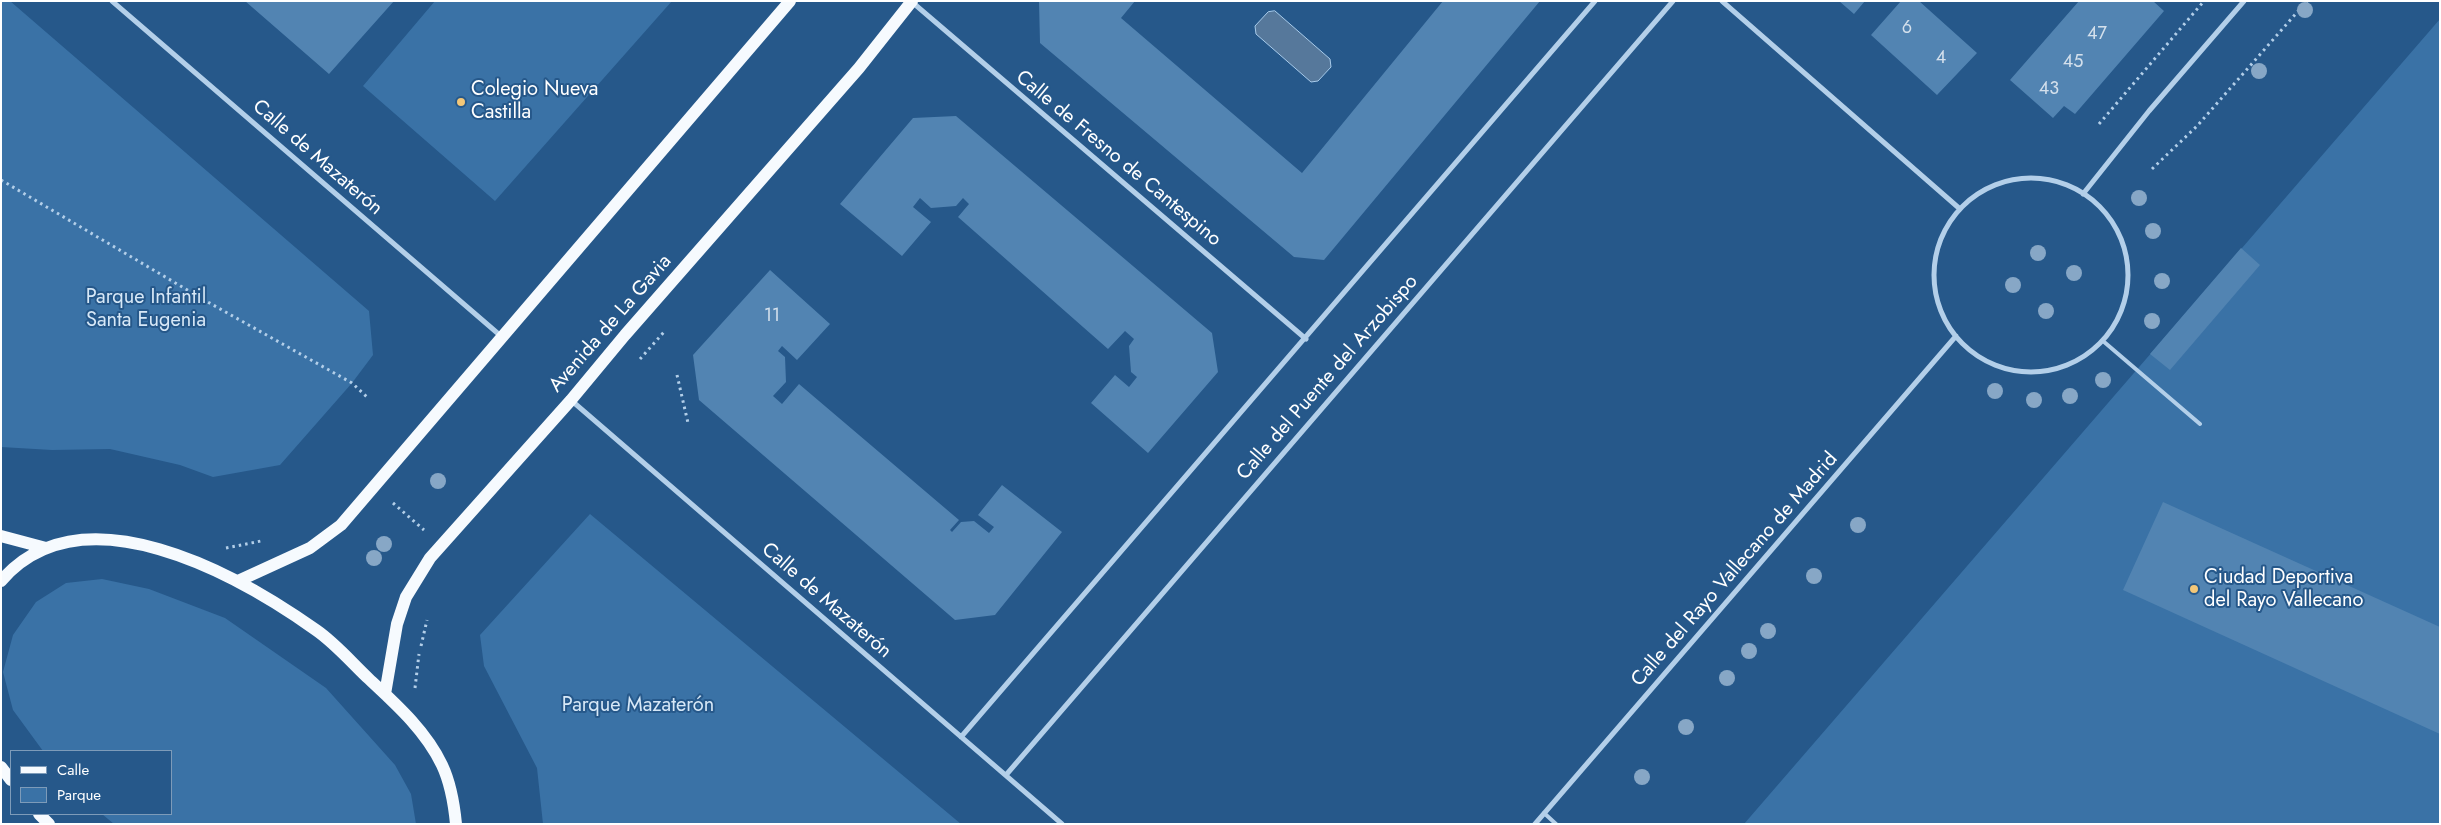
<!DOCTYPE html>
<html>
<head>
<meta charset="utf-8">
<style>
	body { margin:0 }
	#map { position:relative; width:2441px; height:825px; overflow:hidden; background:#26588a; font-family:Jost,sans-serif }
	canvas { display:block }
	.frame { position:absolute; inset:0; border:2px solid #fff; pointer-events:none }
	.legend { position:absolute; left:10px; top:750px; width:162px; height:65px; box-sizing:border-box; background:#26588a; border:1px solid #7d9bb9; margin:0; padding:6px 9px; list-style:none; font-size:15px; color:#fff }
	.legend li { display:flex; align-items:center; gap:10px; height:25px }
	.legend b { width:25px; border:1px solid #7d9bb9 }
</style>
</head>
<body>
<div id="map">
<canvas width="2441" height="825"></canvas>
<div class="frame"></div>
<ul class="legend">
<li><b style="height:6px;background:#f6fafe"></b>Calle</li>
<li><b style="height:14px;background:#3a72a6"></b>Parque</li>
</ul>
</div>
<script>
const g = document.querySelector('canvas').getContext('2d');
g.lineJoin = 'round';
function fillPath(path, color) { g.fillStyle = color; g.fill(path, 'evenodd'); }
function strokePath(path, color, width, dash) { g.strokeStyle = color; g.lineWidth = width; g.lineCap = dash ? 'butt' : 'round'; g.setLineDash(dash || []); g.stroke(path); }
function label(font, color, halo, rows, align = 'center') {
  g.font = font + ' Jost,sans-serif'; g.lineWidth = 4; g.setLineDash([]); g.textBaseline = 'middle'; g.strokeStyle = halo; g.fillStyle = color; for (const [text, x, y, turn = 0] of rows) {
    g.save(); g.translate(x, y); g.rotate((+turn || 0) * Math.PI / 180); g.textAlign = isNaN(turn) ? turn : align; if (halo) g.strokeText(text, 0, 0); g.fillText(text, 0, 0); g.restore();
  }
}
const green = new Path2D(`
	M1 1H10L369 311 373 355 352 383 280 465 213 477 180 465 110 449 52 450 1 447Z
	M435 1H672L495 201 363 86Z
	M2440 19V824H1744Z
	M590 514 961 824H543L537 768 484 666 480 635Z
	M102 579 149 589 225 618 326 688 395 765 411 794 416 824H114L102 814H171V751H43L13 710 3 672 13 635 36 602 66 583Z`);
const water = new Path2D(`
	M1275 11 1330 59 1331 67 1318 81 1311 82 1256 34 1255 26 1268 12Z`);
const building = new Path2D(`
	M245 1H394L329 74Z
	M1039 1H1135L1121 18 1302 173 1443 1H1540L1324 260 1294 257 1040 43Z
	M1839 1H1865L1854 14Z
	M1901 1H1919L1977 53 1937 95 1871 35Z
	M2079 1H2153L2164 11 2075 114 2064 106 2053 118 2010 80Z
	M956 116 1212 333 1218 372 1148 453 1091 403 1115 375 1129 387 1137 377 1131 372 1129 346 1134 339 1125 331 1108 349 958 217 969 204 963 198 956 206 931 208 920 198 913 207 931 222 902 256 840 204 913 118Z
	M2241 248 2260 265 2170 370 2150 354Z
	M770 270 830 324 797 360 782 346 778 351 785 357 786 382 773 396 782 404 799 384 959 520 950 530 952 532 961 522 974 521 989 533 994 527 978 515 1002 485 1062 532 995 615 955 620 699 400 693 355Z
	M2163 502 2440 627V734L2123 590Z`);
const path = new Path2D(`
	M2099 124 2204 1
	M2152 169 2198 125 2307 1
	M1 180 206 301 352 383 367 397
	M640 359 664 332
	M677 375 688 423
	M393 503 424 530
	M226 548 261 541
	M421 646 427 620
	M415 688 419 654`);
const service = new Path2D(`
	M2103 341 2200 424
	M1544 813 1556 824`);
const minor = new Path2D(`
	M112 1 502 337
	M1722 1 1960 209
	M912 2 1306 339
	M1934 275a97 97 0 1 1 194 0a97 97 0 1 1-194 0Z
	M2083 194 2149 111 2244 1
	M572 401 1062 824
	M961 737 1595 1
	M1006 775 1673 1
	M1535 824 1956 336`);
const primary = new Path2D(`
	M1 536 46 548
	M1 581C82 487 237 574 316 630 335 643 352 663 369 679 396 704 426 731 442 765 451 784 454 803 456 824
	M238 581 310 548 341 525 790 1
	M385 694 397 624 406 597 430 558 571 400 625 335 859 68 912 1
	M1 767 11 780
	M39 814 49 824`);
const trees = [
	[2305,10],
	[2259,71],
	[2139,198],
	[2153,231],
	[2038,253],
	[2074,273],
	[2162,281],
	[2013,285],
	[2046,311],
	[2152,321],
	[2103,380],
	[1995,391],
	[2070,396],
	[2034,400],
	[438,481],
	[1858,525],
	[384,544],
	[374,558],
	[1814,576],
	[1768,631],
	[1749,651],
	[1727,678],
	[1686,727],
	[1642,777]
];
const markers = [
	[461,102,5,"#f3c778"],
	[2194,589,5,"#f3c778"]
];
const numberNames = [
	["6",1907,29],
	["47",2097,35],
	["4",1941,59],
	["45",2073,63],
	["43",2049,90],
	["11",772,317]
];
const poiNames = [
	["Colegio Nueva",471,90],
	["Castilla",471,113],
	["Ciudad Deportiva",2204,578],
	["del Rayo Vallecano",2204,601]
];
const streetNames = [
	["Calle de Mazaterón",317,158,41],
	["Calle de Fresno de Cantespino",1118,159,40],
	["Avenida de La Gavia",611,324,-49],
	["Calle del Puente del Arzobispo",1328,378,-49],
	["Calle del Rayo Vallecano de Madrid",1735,570,-49],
	["Calle de Mazaterón",826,601,41]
];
const parkNames = [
	["Parque Infantil",146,298],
	["Santa Eugenia",146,321],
	["Parque Mazaterón",638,706]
];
fillPath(green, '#3a72a6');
fillPath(water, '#56789b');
strokePath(water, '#a8cbea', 1);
fillPath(building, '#5284b2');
strokePath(path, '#b3cfe9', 3, [2.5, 4]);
strokePath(service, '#b3cfe9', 4);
strokePath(minor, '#b3cfe9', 5);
strokePath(primary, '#f6fafe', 12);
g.fillStyle = '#87a7c6';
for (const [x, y] of trees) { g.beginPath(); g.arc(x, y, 8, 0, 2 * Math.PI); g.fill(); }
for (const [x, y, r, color] of markers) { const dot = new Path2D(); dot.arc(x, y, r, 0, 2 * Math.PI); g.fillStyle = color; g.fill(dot); strokePath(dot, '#26588a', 2); }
label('18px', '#d4e0ec', null, numberNames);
label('20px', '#fff', '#26588a', poiNames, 'left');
label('20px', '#fff', '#26588a', streetNames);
label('20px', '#d7e8f7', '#26588a', parkNames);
</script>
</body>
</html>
